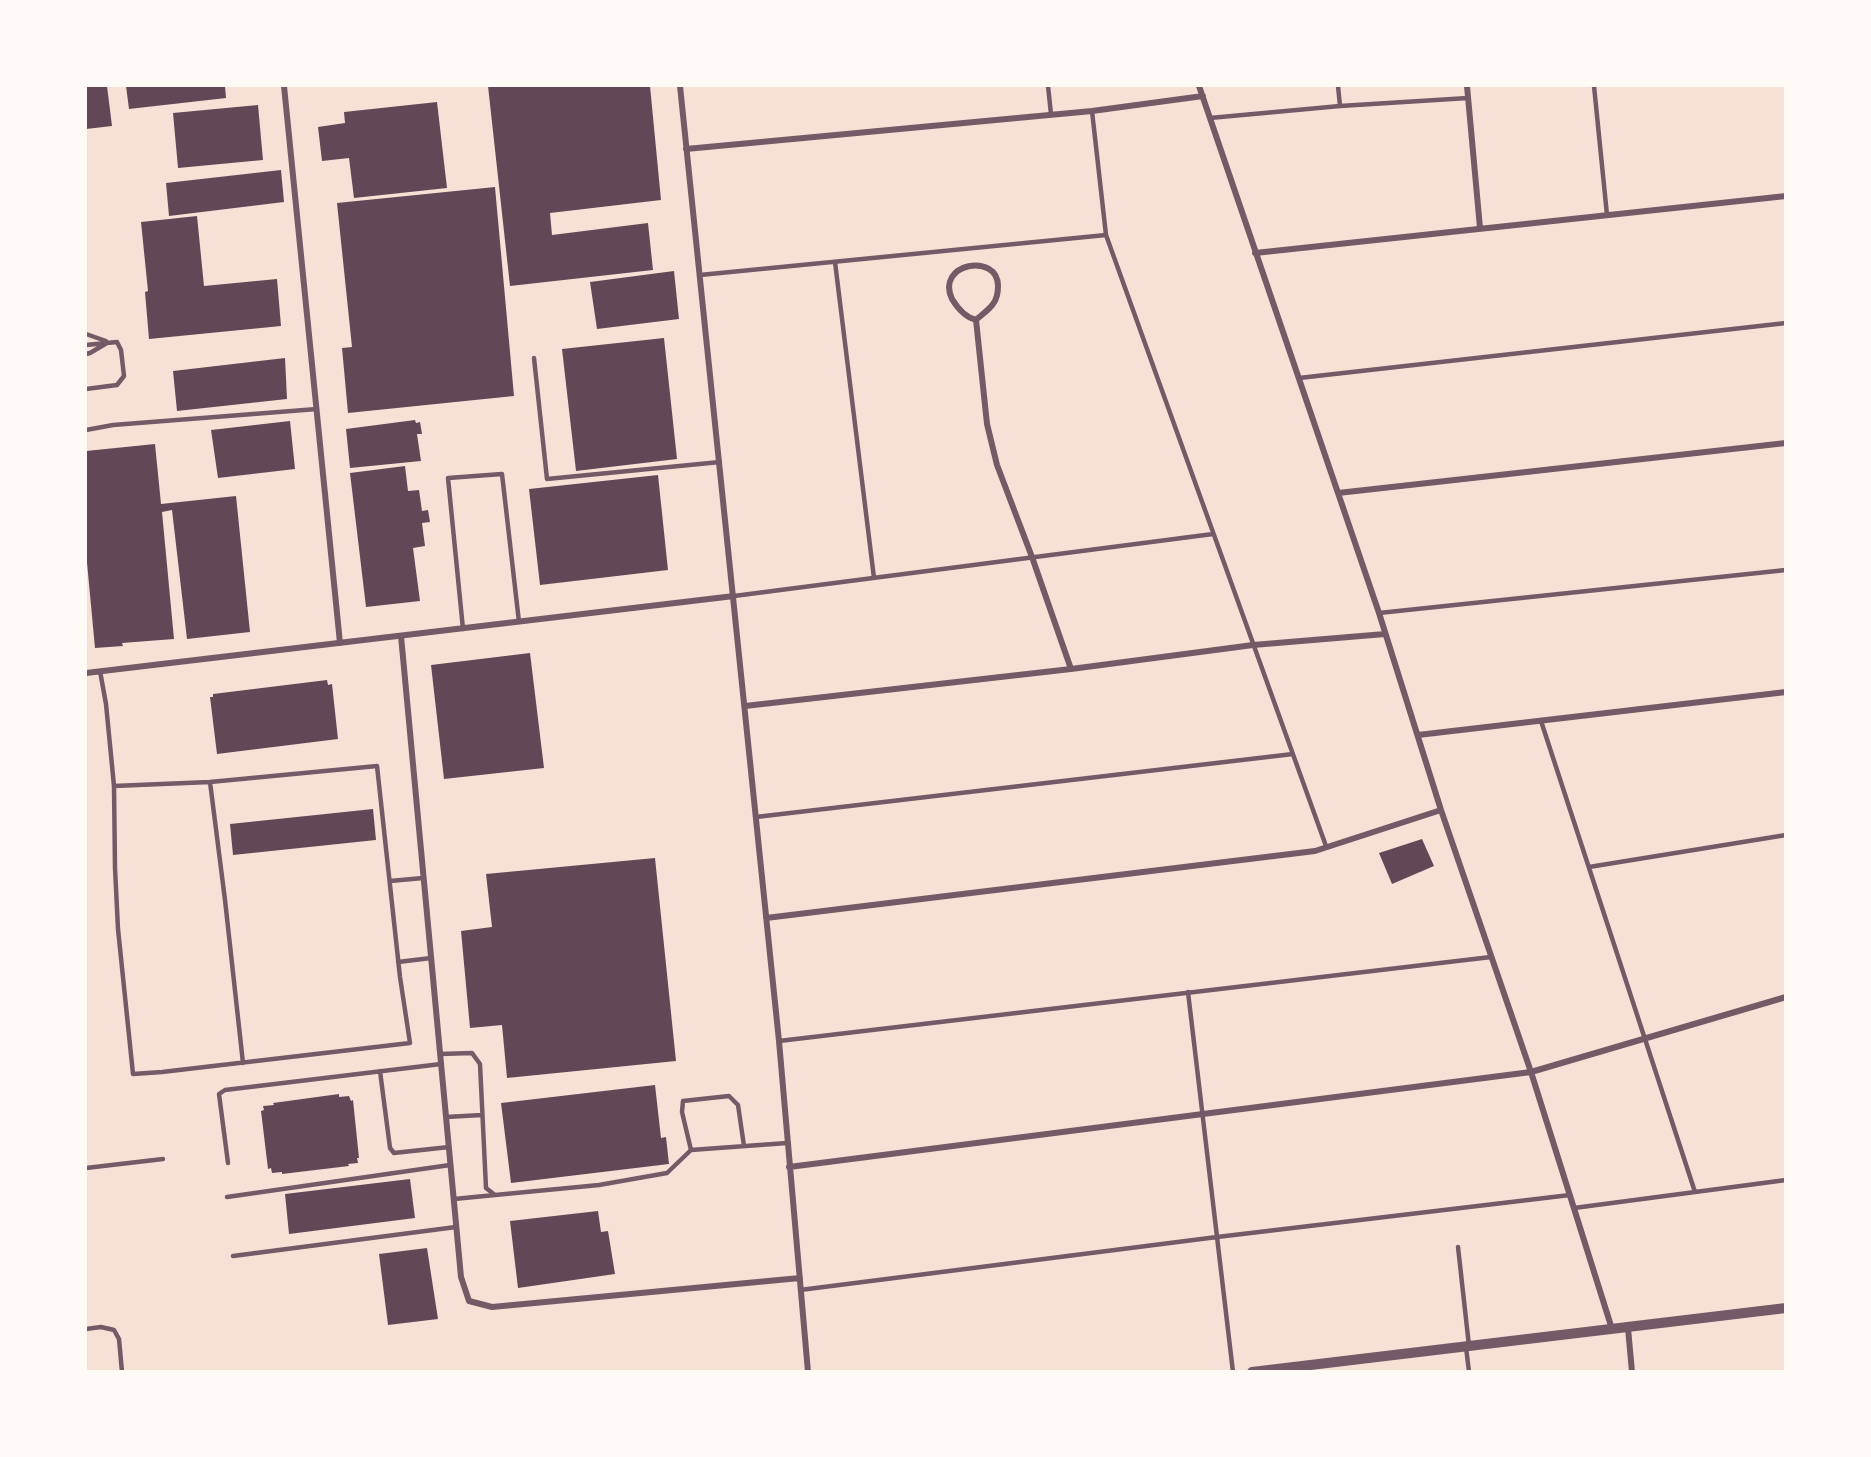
<!DOCTYPE html>
<html>
<head>
<meta charset="utf-8">
<style>
	body { margin:0 }
	#map { position:relative; width:1871px; height:1457px; overflow:hidden; background:#f7e1d7; font-family:"Work Sans",sans-serif }
	canvas { display:block }
	.frame { position:absolute; inset:0; border:87px solid #fffaf5; pointer-events:none }
</style>
</head>
<body>
<div id="map">
<canvas width="1871" height="1457"></canvas>
<div class="frame"></div>
</div>
<script>
const g = document.querySelector('canvas').getContext('2d');
g.lineJoin = 'round';
function fillPath(path, color) { g.fillStyle = color; g.fill(path, 'evenodd'); }
function strokePath(path, color, width, dash) { g.strokeStyle = color; g.lineWidth = width; g.lineCap = dash ? 'butt' : 'round'; g.setLineDash(dash || []); g.stroke(path); }
const building = new Path2D(`
	M86 86H107L112 126 86 129Z
	M126 86H225L226 98 129 109Z
	M488 86H650L661 200 550 213 552 235 648 223 653 270 510 286Z
	M437 102 447 188 354 198 349 158 322 161 318 127 345 123 344 112Z
	M258 105 263 160 178 168 173 113Z
	M281 170 284 202 169 216 166 183Z
	M495 187 514 396 348 413 342 348 352 347 337 203Z
	M197 216 204 286 277 279 281 326 149 339 145 292 148 291 141 222Z
	M674 271 679 319 597 329 590 282Z
	M664 338 677 459 576 471 562 349Z
	M285 358 287 399 177 411 173 371Z
	M415 420 416 423 420 422 422 434H417L421 461 350 468 346 429Z
	M290 421 295 469 218 478 211 430Z
	M155 444 161 504 236 496 250 632 187 639 172 510 162 512 174 639 122 643 123 646 95 648 86 552V451Z
	M405 466 408 491 419 490 422 511 428 510 430 522 422 523 425 546 413 548 420 601 366 607 350 473Z
	M658 475 668 570 540 585 529 489Z
	M530 653 544 768 444 779 431 665Z
	M327 680 328 685 332 684 338 739 217 754 210 697H213V694Z
	M373 809 376 840 233 855 230 824Z
	M1422 839 1434 866 1392 884 1379 853Z
	M655 858 676 1061 507 1078 502 1025 470 1028 461 931 492 927 486 874Z
	M655 1085 661 1138 666 1137 669 1164 511 1183 501 1103Z
	M339 1094V1097L349 1096 351 1101 353 1100 359 1158H357L358 1163 348 1164 349 1166 282 1174V1172L272 1173 271 1168 268 1169 261 1111 264 1110 263 1106 274 1105 273 1103Z
	M410 1179 415 1218 289 1234 285 1194Z
	M598 1211 601 1232 608 1231 615 1274 518 1288 510 1221Z
	M427 1248 438 1319 388 1325 379 1254Z`);
const service = new Path2D(`
	M1048 86 1051 114
	M1338 86 1340 106
	M1594 86 1607 215
	M1092 111 1106 235 1326 846
	M1210 118 1340 106 1468 98
	M835 262 874 578
	M700 275 1106 235
	M86 334 106 341
	M86 345 117 342 121 350 124 376 117 385 86 389
	M86 354 90 353 107 343
	M534 358 547 479 720 462
	M1299 378 1786 323
	M86 430 113 425 317 409
	M734 596 1213 534
	M1379 613 1786 570
	M463 629 448 478 502 474 519 622
	M100 671 106 704 114 786 115 868 118 929 133 1074 162 1072 410 1043 400 977 377 766 210 782 114 786
	M1541 721 1695 1192
	M210 782 225 900 243 1063
	M756 817 1293 754
	M1589 867 1786 835
	M390 881 423 878
	M398 962 431 958
	M1188 992 1233 1372
	M779 1041 1491 957
	M440 1054 472 1053 480 1064 486 1188 495 1195 599 1185 667 1173 691 1150 787 1143
	M380 1071 390 1148 394 1153 449 1147
	M446 1117 482 1115
	M691 1150 682 1112 683 1101 729 1096 738 1105 744 1146
	M228 1163 219 1094 225 1090 441 1064
	M86 1168 163 1159
	M227 1197 450 1165
	M454 1199 495 1195
	M1574 1208 1786 1180
	M1458 1247 1469 1346
	M233 1256 456 1227
	M800 1290 1217 1237 1570 1195
	M86 1329 101 1327 114 1330 119 1339 122 1372
	M1466 1347 1469 1372`);
const minor = new Path2D(`
	M284 86 340 643
	M680 86 779 1041 808 1372
	M1199 86 1379 613 1441 810 1531 1072 1612 1329
	M1467 86 1480 228
	M686 149 1092 111 1203 96
	M1255 253 1786 196
	M976 320C965 317 958 309 952 299 935 263 998 252 998 286 998 292 997 299 993 304 989 310 981 315 976 320L987 424 997 465 1032 557 1071 669
	M1338 493 1786 443
	M401 636 461 1277 469 1301 492 1307 800 1278
	M86 673 734 596
	M745 706 1071 669 1253 645 1385 634
	M1418 735 1786 692
	M766 918 1315 851 1441 810
	M789 1167 1531 1072 1786 997
	M1628 1328 1632 1372`);
const tertiary = new Path2D(`
	M1252 1372 1786 1308`);
fillPath(building, '#644757');
strokePath(service, '#755966', 4.5);
strokePath(minor, '#755966', 6);
strokePath(tertiary, '#755966', 10);
</script>
</body>
</html>
